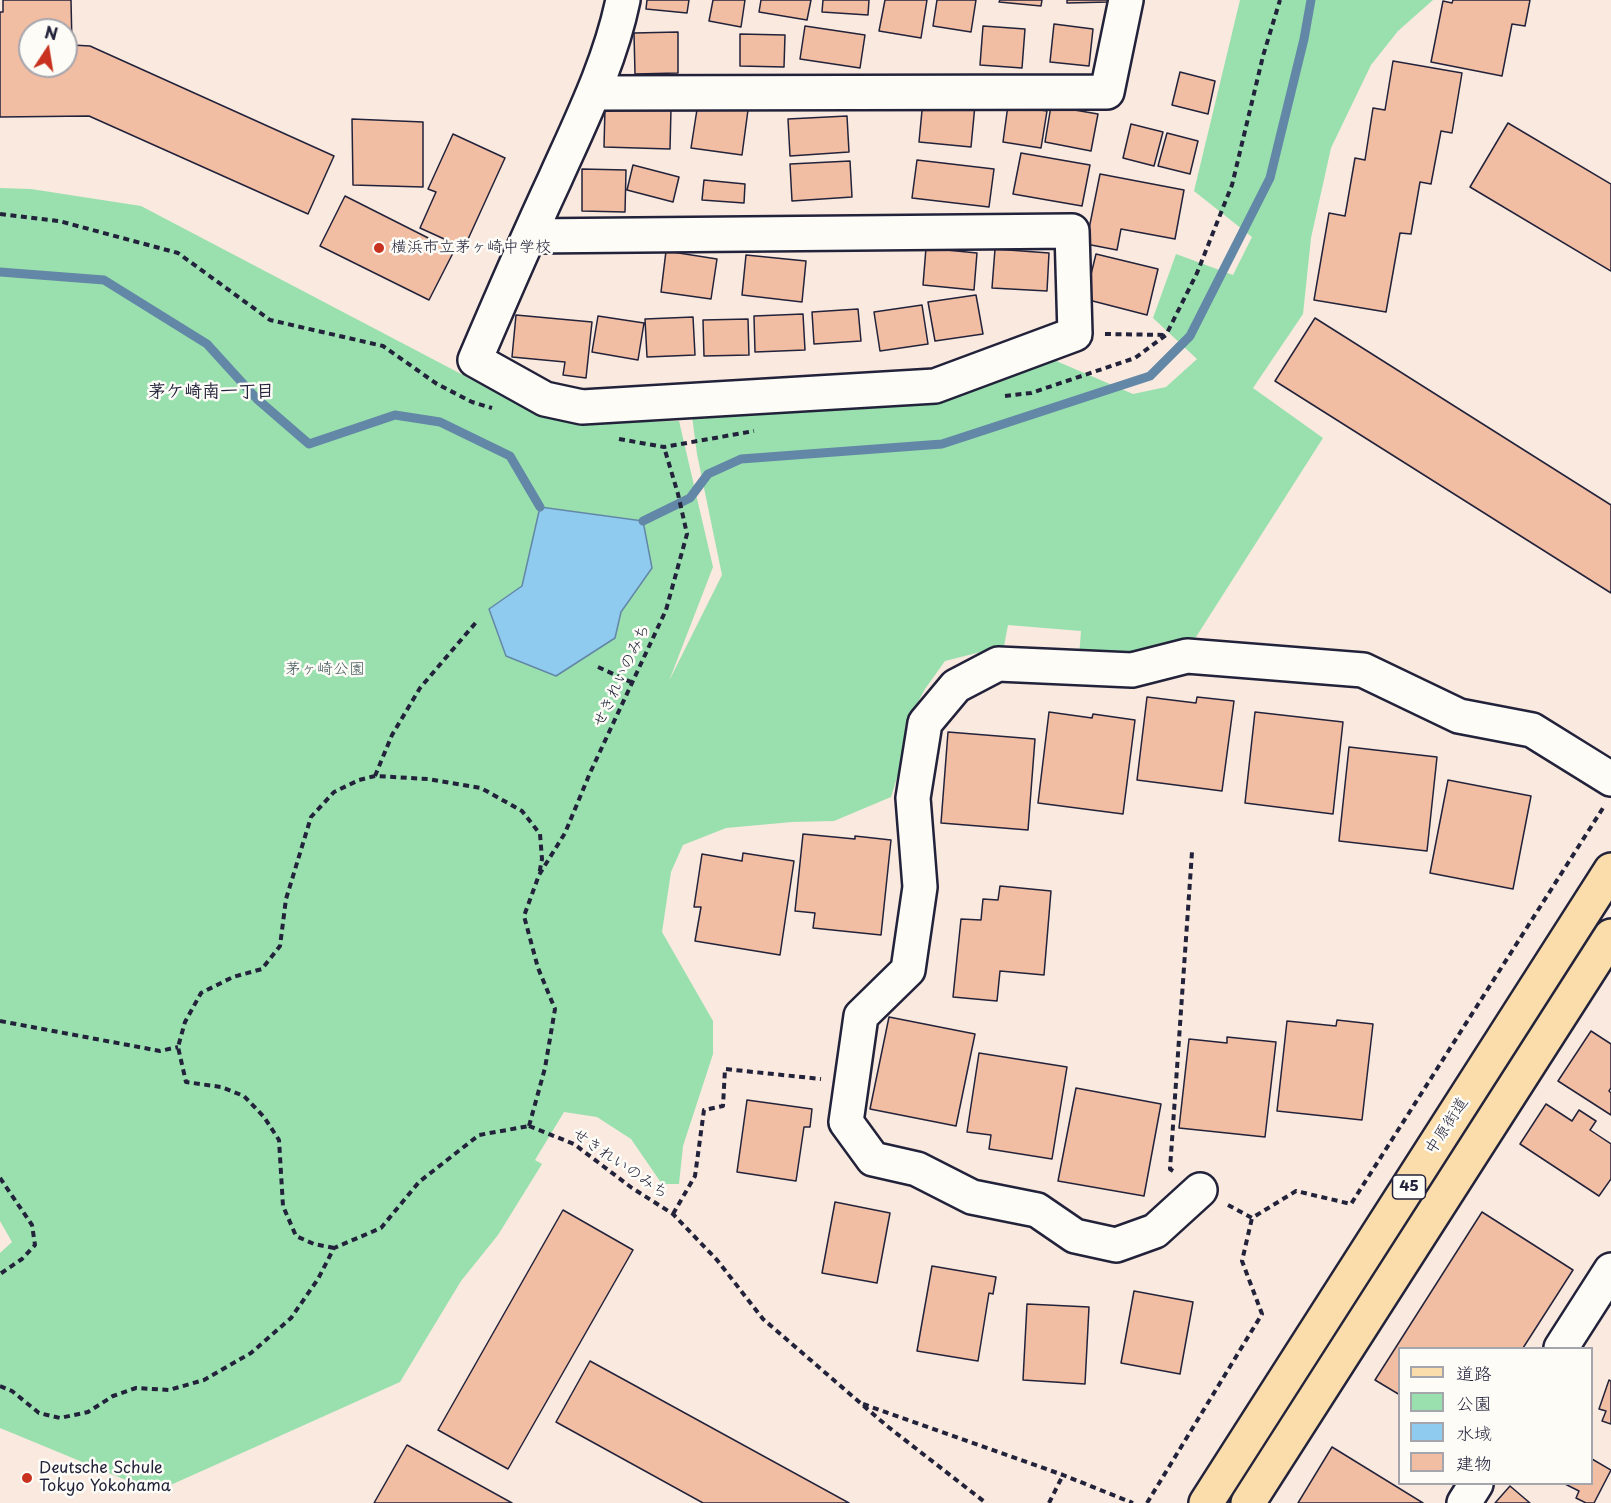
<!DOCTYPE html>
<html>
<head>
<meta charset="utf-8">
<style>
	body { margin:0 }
	#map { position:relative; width:1611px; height:1503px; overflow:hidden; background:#f9e9de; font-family:"Playpen Sans","Klee One",sans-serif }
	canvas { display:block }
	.legend { position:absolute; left:1398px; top:1347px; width:195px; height:138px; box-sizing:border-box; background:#fdfcf7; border:2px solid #a5a5ac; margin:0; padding:8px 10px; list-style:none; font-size:18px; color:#22223b }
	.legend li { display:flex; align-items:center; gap:12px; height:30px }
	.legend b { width:30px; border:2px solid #a5a5ac }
	.north { position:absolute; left:18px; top:18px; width:60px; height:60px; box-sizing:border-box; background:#fdfcf7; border:2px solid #a5a5ac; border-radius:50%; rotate:12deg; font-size:16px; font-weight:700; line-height:24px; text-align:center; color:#22223b }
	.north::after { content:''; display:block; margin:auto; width:21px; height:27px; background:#c8321e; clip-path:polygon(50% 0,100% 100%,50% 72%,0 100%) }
</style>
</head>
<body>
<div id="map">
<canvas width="1611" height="1503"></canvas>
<ul class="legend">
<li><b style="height:8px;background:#fbddab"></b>道路</li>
<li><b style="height:16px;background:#99e0ae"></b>公園</li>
<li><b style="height:16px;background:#8fcbef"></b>水域</li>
<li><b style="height:16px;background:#f1bda3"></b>建物</li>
</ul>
<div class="north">N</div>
</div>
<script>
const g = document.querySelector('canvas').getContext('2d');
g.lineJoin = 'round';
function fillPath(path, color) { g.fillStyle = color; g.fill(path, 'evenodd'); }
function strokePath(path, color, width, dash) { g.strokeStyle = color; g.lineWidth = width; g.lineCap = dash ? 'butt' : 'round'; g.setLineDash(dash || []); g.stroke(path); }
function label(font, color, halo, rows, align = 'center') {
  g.font = font + ' "Playpen Sans","Klee One",sans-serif'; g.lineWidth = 5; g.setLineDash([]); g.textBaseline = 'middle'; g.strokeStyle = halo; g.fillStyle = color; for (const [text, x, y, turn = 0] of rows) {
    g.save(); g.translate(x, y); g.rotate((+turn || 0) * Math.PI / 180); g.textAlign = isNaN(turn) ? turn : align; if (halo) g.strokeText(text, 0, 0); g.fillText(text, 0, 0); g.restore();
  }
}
const green = new Path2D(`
	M1240 0H1433L1398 31 1371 65 1331 148 1311 238 1303 314 1253 388 1323 438 1196 637 1144 656 1079 657 1081 631 1008 625 1004 646 945 661 925 689 905 726 904 755 891 797 834 821 792 822 726 828 683 845 671 872 662 932 713 1021V1054L683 1146 679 1184H662L631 1139 597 1117 564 1112 535 1160 542 1164 498 1235 461 1281 400 1382 155 1492 0 1428V1253L12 1242 0 1221V188L31 189 141 206 524 407 580 423 679 421 713 567 669 681 722 575 697 454 692 416 1047 357 1133 394 1166 387 1197 359 1153 318 1176 254 1233 275 1252 237 1194 191Z`);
const water = new Path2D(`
	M540 507 643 521 652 568 621 612 615 638 556 676 506 656 489 609 522 586Z`);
const stream = new Path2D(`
	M0 272 104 280 207 344 257 399 309 444 395 415 440 422 510 456 540 507
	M643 521 690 498 708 474 741 459 942 444 1150 376 1190 336 1270 178 1304 39 1311 0`);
const building = new Path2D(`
	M3 0H71L72 45 90 46 334 156 308 214 89 116 0 117V12H3ZM30 30H66V66H30Z
	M647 0H689L687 13 646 9Z
	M713 0H745L741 27 709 21Z
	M761 0H811L807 20 759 12Z
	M823 0H869L868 15 822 12Z
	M885 0H927L921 38 879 31Z
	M937 0H976L971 32 933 26Z
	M1000 0H1042L1041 6 999 2Z
	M1067 0H1109V2L1067 3Z
	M1453 0H1530L1525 26 1512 24 1502 76 1431 62 1443 1 1452 3Z
	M1054 24 1093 29 1089 66 1050 62Z
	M805 26 865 35 860 68 800 59Z
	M983 26 1025 29 1022 68 980 65Z
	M678 32V73L635 74 634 33Z
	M740 34 785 35 784 67 740 66Z
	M1393 61 1462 73 1452 133 1441 131 1431 184 1420 182 1411 234 1400 233 1386 312 1314 300 1329 213 1345 216 1355 158 1365 160 1373 108 1385 110Z
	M1180 72 1215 81 1208 114 1172 105Z
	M923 100 975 105 971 147 919 142Z
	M698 103 748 110 742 155 691 148Z
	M1008 105 1047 111 1041 148 1003 142Z
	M1051 106 1098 114 1091 151 1045 142Z
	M605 108 671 109 670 149 604 147Z
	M847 116 849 152 790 156 788 119Z
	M352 119 423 122V187L353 185Z
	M1508 123 1611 184V271L1470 187Z
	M1131 124 1163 132 1154 166 1123 158Z
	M1167 133 1198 141 1190 174 1158 166Z
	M453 134 505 158 464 248 420 228 436 192 428 189Z
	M1021 153 1090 165 1082 206 1013 194Z
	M917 160 994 169 989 207 912 198Z
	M850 161 852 197 792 201 790 164Z
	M633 165 679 177 673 202 627 190Z
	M582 169 626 170 625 212 582 211Z
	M1100 174 1184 190 1175 239 1121 229 1117 250 1086 244Z
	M704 180 745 184 744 203 702 200Z
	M345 196 454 251 429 300 320 246Z
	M926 248 977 253 974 290 923 285Z
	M995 249 1049 253 1047 291 992 288Z
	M666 251 717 259 711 299 661 292Z
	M1096 254 1158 269 1147 315 1085 299Z
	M746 255 806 261 802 302 742 295Z
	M976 295 983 334 935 341 928 302Z
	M922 305 928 344 880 351 874 312Z
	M858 309 861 341 814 344 812 312Z
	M803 314 805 350 755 352 754 316Z
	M516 315 592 322 586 378 563 375 565 362 512 357Z
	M598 316 644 323 638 360 592 352Z
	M693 317 695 355 647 357 645 319Z
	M1315 318 1611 505V593L1275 381Z
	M748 319 749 355 704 356 703 320Z
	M1147 697 1196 703 1197 697 1234 701 1222 791 1137 780Z
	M1049 712 1092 718 1093 714 1135 720 1123 814 1038 803Z
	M1255 712 1343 722 1333 814 1245 803Z
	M948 732 1035 739 1028 830 941 823Z
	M1349 747 1437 757 1427 851 1339 841Z
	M1448 780 1531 796 1513 889 1430 873Z
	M803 834 855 839V836L891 840 881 935 813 928 815 913 795 911Z
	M743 853 794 861 780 955 695 941 701 907H694L702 854 742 861Z
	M1000 886 1051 891 1044 975 1000 971 997 1001 953 997 961 919 981 920 983 899 998 900Z
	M889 1017 975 1034 956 1126 870 1109Z
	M1337 1020 1373 1024 1362 1120 1277 1111 1287 1021 1336 1026Z
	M1591 1031 1611 1044V1088L1609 1091 1611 1093V1115L1558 1081Z
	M1227 1037 1276 1042 1265 1137 1179 1128 1189 1039 1227 1043Z
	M979 1053 1067 1067 1052 1159 989 1149 991 1135 967 1132Z
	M1076 1088 1161 1104 1144 1196 1058 1181Z
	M747 1100 812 1109 810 1127H804L796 1181 737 1172Z
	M1546 1104 1572 1121 1579 1110 1596 1121 1590 1130 1611 1144V1179L1599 1196 1520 1144Z
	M835 1202 890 1213 877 1283 822 1273Z
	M563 1210 633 1250 508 1469 438 1430Z
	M1482 1212 1573 1270 1523 1348H1400V1395L1375 1380Z
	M932 1266 996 1277 993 1294 989 1293 978 1361 917 1351Z
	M1134 1291 1193 1302 1180 1374 1121 1363Z
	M1027 1304 1089 1307 1085 1384 1023 1380Z
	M590 1361 849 1503H703L556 1422Z
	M1609 1380 1611 1381V1424L1602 1421 1606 1411 1599 1409Z
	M407 1445 512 1503H374Z
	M1332 1447 1423 1503H1298Z
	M1592 1459 1611 1470 1594 1503H1586L1576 1498 1579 1491 1565 1484H1592Z
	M1510 1486 1530 1503H1495Z`);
const path = new Path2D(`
	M0 214 59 221 178 253 270 320 383 346 437 384 472 402 492 408
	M1105 334 1166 335
	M1005 396 1031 393 1135 358 1166 335 1197 273 1232 185 1263 56 1280 0
	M619 439 664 447 754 431
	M598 667 633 683
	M375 776 392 735 420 688 478 620
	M0 1021 160 1051 178 1047
	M529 1126 545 1068 555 1009 538 968 524 916 539 875 565 833 590 773 666 610 687 534 678 494 664 447
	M529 1126 574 1144 632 1188 673 1214 717 1260 763 1319 887 1426 986 1503
	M1173 1171 1170 1169 1192 852
	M0 1178 32 1225 35 1245 22 1259 0 1274
	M1228 1205 1252 1218 1296 1191 1351 1204 1603 808
	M673 1214 695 1176 704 1110 723 1106 725 1069 821 1079
	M334 1248 314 1244 296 1236 283 1206 279 1140 264 1117 244 1096 221 1087 186 1082 178 1047 185 1022 201 993 233 977 262 969 280 946 286 899 311 817 334 792 359 780 375 776 428 779 481 788 522 811 540 834 542 859 539 875
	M0 1386 12 1391 39 1413 60 1418 88 1412 113 1396 136 1388 169 1390 204 1380 251 1353 291 1318 318 1279 334 1248 381 1228 419 1182 479 1135 529 1126
	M863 1404 1063 1475 1133 1503
	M1049 1503 1063 1475
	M1147 1503 1262 1314 1242 1261 1252 1218`);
const minor = new Path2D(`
	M594 93 1107 92 1126 0
	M529 236 1072 231 1075 334 935 386 582 407 545 399 475 360C501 299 527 239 555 179 581 121 610 63 623 0
	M1200 1190 1155 1231 1116 1245 1075 1236 1037 1210 972 1197 917 1169 873 1159 846 1122 861 1016 908 970 920 887 913 798 925 723 956 686 998 664 1132 670 1187 656 1363 670 1459 716 1532 730 1611 779
	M1561 1348 1611 1270
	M1464 1503 1476 1484`);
const major = new Path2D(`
	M1206 1503 1611 870
	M1248 1503 1611 936`);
const markers = [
	[379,248,6,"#c8321e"],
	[27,1478,6,"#c8321e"]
];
const shields = [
	[1409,1187,33]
];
const shieldNames = [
	["45",1409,1187]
];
const poiNames = [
	["横浜市立茅ヶ崎中学校",391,248],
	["Deutsche Schule",39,1469],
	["Tokyo Yokohama",39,1487]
];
const parkNames = [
	["茅ヶ崎公園",325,670]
];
const streetNames = [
	["せきれいのみち",622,676,-65],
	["中原街道",1447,1126,-57],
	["せきれいのみち",620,1164,34]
];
const neighbourhoodNames = [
	["茅ケ崎南一丁目",211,392]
];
fillPath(green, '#99e0ae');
fillPath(water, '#8fcbef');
strokePath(water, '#6387a7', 1.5);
strokePath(stream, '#6387a7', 9);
fillPath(building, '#f1bda3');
strokePath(building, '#22223b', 1.5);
strokePath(minor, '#22223b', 38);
strokePath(major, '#22223b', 38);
strokePath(path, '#22223b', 4, [6, 4.5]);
strokePath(minor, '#fdfcf7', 33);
strokePath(major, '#fbddab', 33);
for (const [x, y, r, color] of markers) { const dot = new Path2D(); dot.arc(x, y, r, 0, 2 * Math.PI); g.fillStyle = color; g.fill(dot); strokePath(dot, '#fdfcf7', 2); }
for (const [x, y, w] of shields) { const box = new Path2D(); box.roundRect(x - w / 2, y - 12, w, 24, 4.5); g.fillStyle = '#fdfcf7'; g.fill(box); strokePath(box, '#22223b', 1.5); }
label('bold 15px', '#22223b', null, shieldNames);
label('16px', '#22223b', '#fdfcf7', poiNames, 'left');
label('16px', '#465b5e', '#fdfcf7', parkNames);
label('16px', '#22223b', '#fdfcf7', streetNames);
label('bold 18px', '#22223b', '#fdfcf7', neighbourhoodNames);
</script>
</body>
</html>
